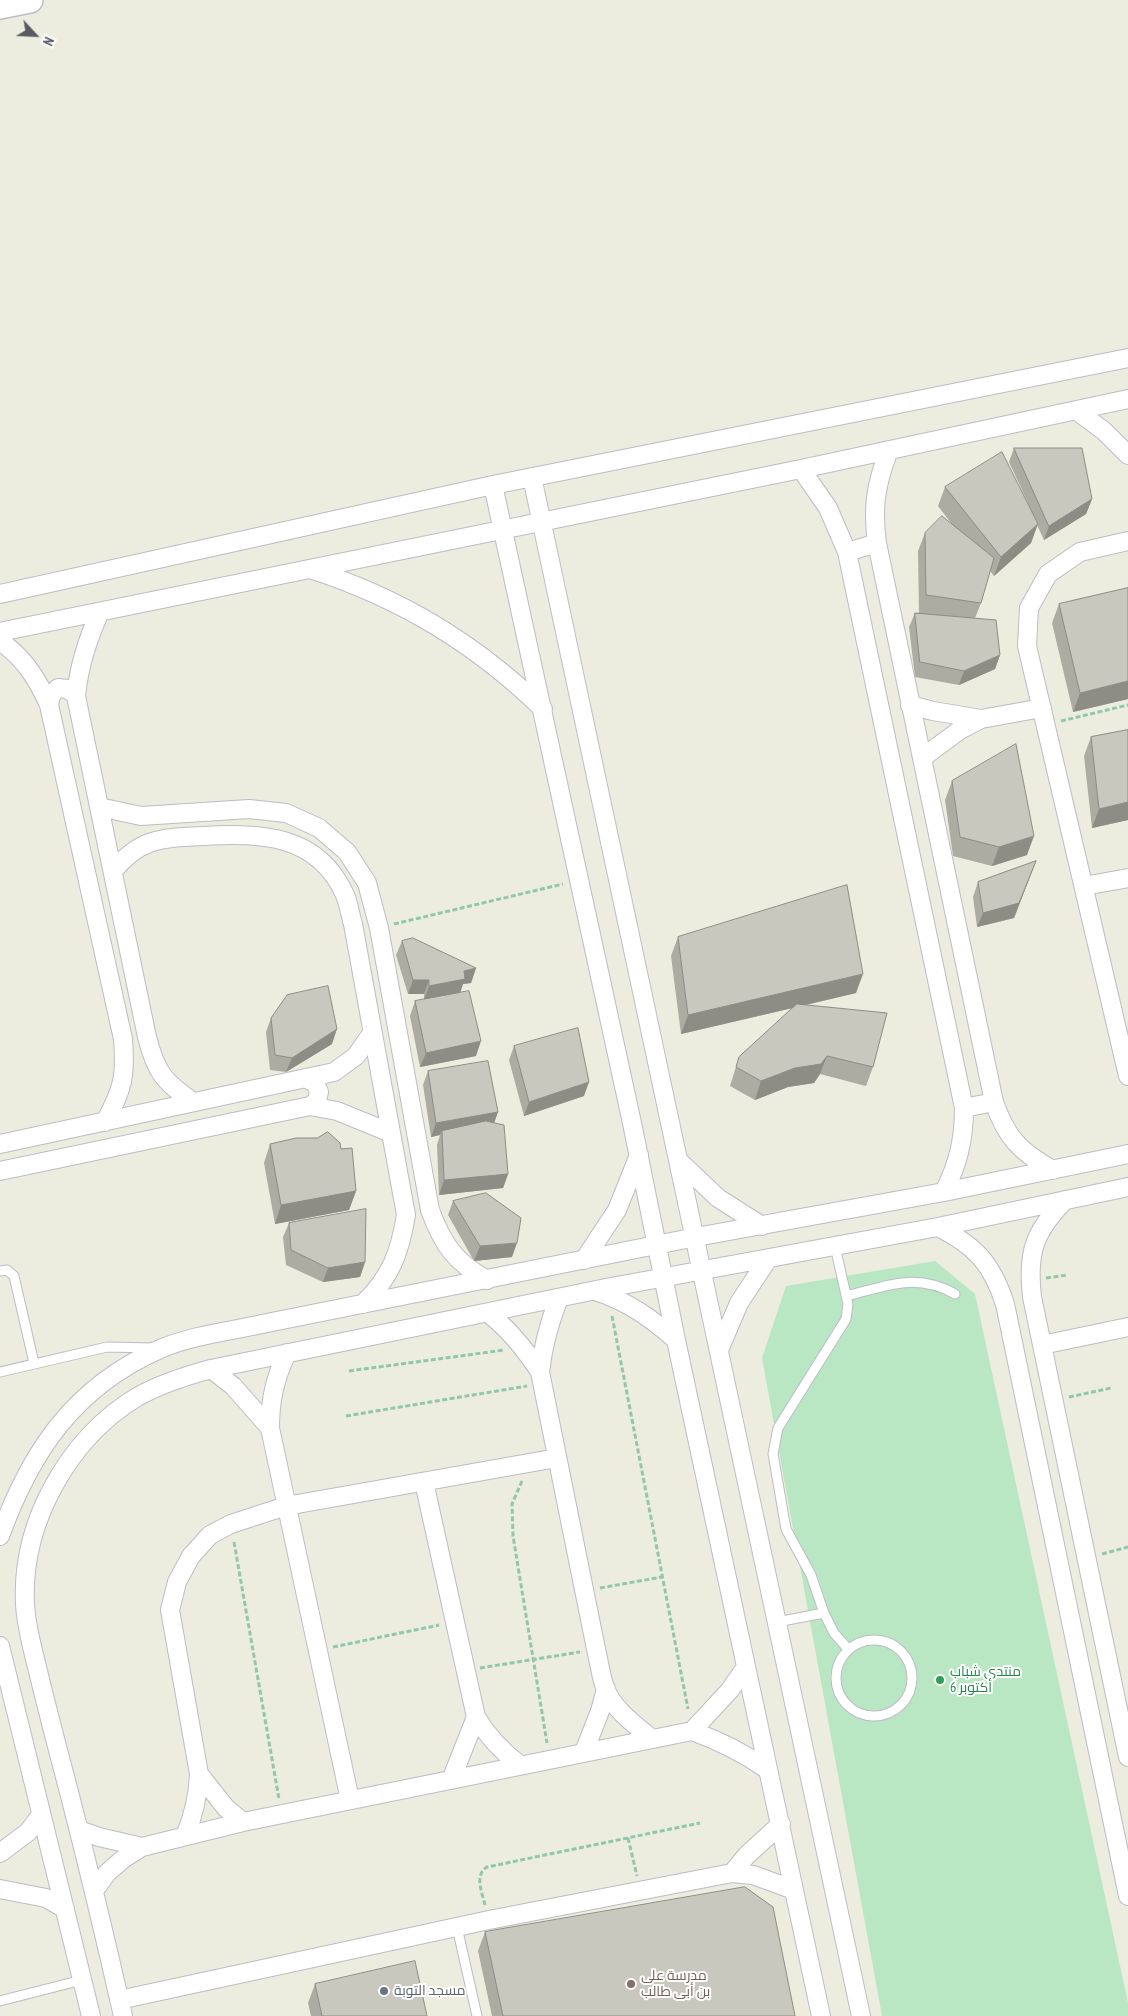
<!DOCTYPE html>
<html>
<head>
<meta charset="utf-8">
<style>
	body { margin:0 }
	#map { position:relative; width:1128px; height:2016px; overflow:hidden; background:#ececdf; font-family:"PT Sans Narrow",sans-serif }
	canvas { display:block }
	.north { position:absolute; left:10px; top:10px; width:50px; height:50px; -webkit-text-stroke:4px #fff; paint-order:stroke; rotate:115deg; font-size:14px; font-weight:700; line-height:20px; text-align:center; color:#585a61 }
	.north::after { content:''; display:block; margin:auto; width:18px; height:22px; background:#585a61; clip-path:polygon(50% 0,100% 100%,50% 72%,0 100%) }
</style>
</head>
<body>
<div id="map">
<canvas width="1128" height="2016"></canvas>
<div class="north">N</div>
</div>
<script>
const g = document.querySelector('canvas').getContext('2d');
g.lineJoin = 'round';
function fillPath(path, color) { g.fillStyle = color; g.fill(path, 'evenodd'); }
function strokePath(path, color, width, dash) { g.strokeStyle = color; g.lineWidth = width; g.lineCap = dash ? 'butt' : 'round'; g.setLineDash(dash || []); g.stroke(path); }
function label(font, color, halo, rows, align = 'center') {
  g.font = font + ' "PT Sans Narrow",Cairo,sans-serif'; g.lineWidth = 4; g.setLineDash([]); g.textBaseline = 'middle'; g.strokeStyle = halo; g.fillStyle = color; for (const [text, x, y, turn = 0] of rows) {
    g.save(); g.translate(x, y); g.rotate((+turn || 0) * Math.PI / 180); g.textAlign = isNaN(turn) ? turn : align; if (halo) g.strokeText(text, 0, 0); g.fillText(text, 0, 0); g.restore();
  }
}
const green = new Path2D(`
	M935 1261 975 1294 1128 2003V2016H882L762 1358 786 1286Z`);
const path = new Path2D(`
	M1061 721 1128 705
	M394 924 563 884
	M1046 1278 1067 1275
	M612 1316 688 1709
	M349 1371 504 1350
	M1069 1397 1111 1388
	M346 1416 527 1386
	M522 1481 512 1504 513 1536 547 1743
	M234 1542 279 1799
	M1102 1554 1128 1547
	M600 1588 662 1577
	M333 1647 439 1625
	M480 1668 580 1652
	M628 1838 637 1876
	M485 1905C482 1892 474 1875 487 1867L700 1823`);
const lane = new Path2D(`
	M835 1246 848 1304 846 1319 778 1428 773 1454 786 1529 811 1575 824 1613 834 1633 848 1649
	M0 1271 7 1270 14 1276 34 1363
	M846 1296C886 1286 916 1272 955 1294
	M0 1372 107 1347 154 1348
	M777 1622 824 1613
	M836 1678a38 38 0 1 1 76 0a38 38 0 1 1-76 0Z
	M457 1927 477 2016
	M0 2001 82 1980`);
const street = new Path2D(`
	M1077 411 1104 431 1128 455
	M889 450C876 484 872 507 877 543L994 1102C1006 1137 1020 1152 1053 1170
	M801 469 828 508 847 552 964 1108C964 1140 958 1164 944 1192
	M532 477 861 2016
	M493 485 632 1123 676 1340 821 2016
	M1128 541 1080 552 1048 574 1029 608 1027 646 1128 1076
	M847 552 877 543
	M310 569C400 598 475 643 543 709
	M0 594 493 485 1128 358
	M100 612C87 640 79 665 76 696L147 1037C156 1072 163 1081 193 1102
	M0 632 801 469 1128 399
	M0 641C24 658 37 678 49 705L123 1039C126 1076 123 1089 105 1122
	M49 705 51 695 58 688 68 689 76 696
	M910 705 933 711 981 719 1042 708
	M922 758 960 730 981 719
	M99 807 141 816 249 809 286 813 319 828 347 852 367 883 379 928 430 1210C443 1245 455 1262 487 1280
	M113 871C141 837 163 838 204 836 261 833 318 834 345 895 349 904 350 915 353 924L406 1215C400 1252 391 1277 363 1304
	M1084 886 1128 878
	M307 1079 315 1083 319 1092 317 1101 310 1106
	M964 1108 994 1102
	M0 1144 334 1072 356 1056 372 1033
	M680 1162 718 1198 762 1226
	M0 1171 310 1106 337 1111 391 1133
	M1065 1200C1034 1232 1027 1252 1032 1297L1128 1757
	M938 1227C976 1246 992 1264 1005 1304L1128 1896
	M584 1260 617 1210 639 1155
	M595 1291C627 1301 651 1318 676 1340
	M559 1298C549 1323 543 1345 540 1372L596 1649C599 1662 601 1676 605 1688 613 1709 635 1725 651 1738
	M488 1313C510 1330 525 1349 540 1372
	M1042 1345 1128 1327
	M719 1350 739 1303 768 1259
	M287 1353C275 1378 270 1400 270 1428L350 1800
	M211 1369 233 1386 270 1428
	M424 1482 476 1717C488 1737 501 1751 520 1765
	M0 1536C31 1451 74 1387 160 1349 193 1335 232 1331 267 1323L696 1237 944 1192 1128 1154
	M0 1646 91 2016
	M692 1731 730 1690 746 1667
	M584 1752 600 1711 606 1689
	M199 1774 226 1808 243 1822
	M451 1780 476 1717
	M79 1830 99 1837 142 1847
	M185 1836C194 1815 198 1797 199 1774L170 1610 177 1582 191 1556 210 1535 231 1524 286 1506 557 1458
	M0 1853 28 1832 41 1815
	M732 1873 747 1855 781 1824
	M0 1889 46 1898 65 1909
	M94 1891 107 1873 123 1859 142 1847 243 1822 692 1731C720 1741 744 1753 768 1770
	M119 2000 489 1920 732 1873 753 1875 794 1890
	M123 2016C106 1941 88 1866 69 1792 58 1750 47 1709 37 1667 32 1647 26 1625 25 1604 21 1523 68 1439 137 1397 160 1384 185 1376 211 1369L606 1288 938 1227 1128 1187`);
const secondary = new Path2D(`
	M0 6 30 0`);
const wall = new Path2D(`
	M1014 448 1092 499 1086 514 1044 540 1037 525 1031 543 994 576 990 571 981 603 975 618 1000 655 995 669 959 685 915 677 909 627 915 613H919L918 551 925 533 951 523 938 506 945 487 1028 503 1009 462Z
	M1128 588V699L1073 712 1052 623 1059 604Z
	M1128 730V820L1092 828 1084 756 1091 737Z
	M952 781 1027 855 992 866 953 856 945 800Z
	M1036 861 1014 918 977 927 973 897 978 882Z
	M678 937 856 993 806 1005 873 1067 866 1086 820 1074 814 1083 788 1087 755 1100 730 1086 739 1057 793 1008 681 1034 671 956Z
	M402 941 476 968 471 983 463 984 460 993 476 1056 420 1067 410 1016 415 1001 424 1000V994H408L396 955Z
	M271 1018 332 1044 286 1072 270 1070 266 1032Z
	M514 1046 584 1096 524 1116 509 1060Z
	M428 1071 498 1112 494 1122 508 1174 503 1188 439 1195 437 1145 440 1135 431 1137 423 1085Z
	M270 1144 341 1149 356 1191 349 1210 275 1224 264 1163Z
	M453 1201 512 1257 474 1261 448 1215Z
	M289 1223 365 1262 360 1277 323 1282 286 1265 283 1237Z
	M485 1932 795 2016H492L478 1951Z
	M315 1984 427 2016H311L308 2003Z`);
const shadedWall = new Path2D(`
	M1092 499 1086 514 1044 540 1049 526Z
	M1038 524 1031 543 994 576 1001 557Z
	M1000 655 995 669 959 685 964 671Z
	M1128 681V699L1073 712 1080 693Z
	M1128 802V820L1092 828 1099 809Z
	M1034 836 1027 855 992 866 999 847Z
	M1036 861 1014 918 977 927 983 913Z
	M476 968 471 983 463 984 460 993 424 1000 429 986 464 971Z
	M863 974 856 993 681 1034 688 1015Z
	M413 980H429L424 994H408Z
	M337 1029 332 1044 286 1072 292 1058Z
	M481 1041 476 1056 420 1067 426 1053Z
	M827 1056 820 1074 814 1083 788 1087 755 1100 761 1081Z
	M589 1082 584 1096 524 1116 529 1102Z
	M498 1112 493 1126 442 1131 440 1135 431 1137 436 1123Z
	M508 1174 503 1188 439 1195 444 1180Z
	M356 1191 349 1210 275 1224 281 1205Z
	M517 1243 512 1257 474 1261 480 1246Z
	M365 1262 360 1277 323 1282 328 1268Z`);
const building = new Path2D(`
	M1014 448H1082L1092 499 1049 526Z
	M1002 452 1038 524 1001 557 945 487Z
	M942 516 994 558 981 603 926 595 925 533Z
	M1128 588V681L1080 693 1059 604Z
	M915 613 996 620 1000 655 964 671 920 662Z
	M1128 730V802L1099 809 1091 737Z
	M1016 744 1034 836 999 847 960 837 952 781Z
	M1036 861 1019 903 983 913 978 882Z
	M847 885 863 974 688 1015 678 937Z
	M413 938 476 968 464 971 465 979 429 986V980H413L402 941Z
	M328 986 337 1029 292 1058 275 1055 271 1018 287 995Z
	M469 991 481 1041 426 1053 415 1001Z
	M797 1004 887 1013 873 1067 827 1056 821 1064 795 1068 761 1081 736 1067 739 1057Z
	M578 1028 589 1082 529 1102 514 1046Z
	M488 1061 498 1112 436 1123 428 1071Z
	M486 1121 504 1125 508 1174 444 1180 442 1131Z
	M328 1132 340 1143 341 1149 352 1148 356 1191 281 1205 270 1144 296 1138H317Z
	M486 1193 521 1218 517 1243 480 1246 453 1201Z
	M366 1209 365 1262 328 1268 291 1250 289 1223Z
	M745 1887 773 1907 795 2016H503L485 1932Z
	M415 1961 427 2016H322L315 1984Z`);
const markers = [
	[940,1680,5,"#2e9e5b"],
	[631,1984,5,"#8d6e63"],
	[384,1991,5,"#6b7280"]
];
const leisureNames = [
	["منتدى شباب",950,1672],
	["6 أكتوبر",950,1688]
];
const educationNames = [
	["مدرسة على",641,1976],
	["بن أبى طالب",641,1992]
];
const worshipNames = [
	["مسجد التوبة",394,1991]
];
fillPath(green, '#b9e6c3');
strokePath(lane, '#bcbdc4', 11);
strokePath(street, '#bcbdc4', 20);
strokePath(secondary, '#bcbdc6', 28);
strokePath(path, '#92c7ad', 3, [5, 2.5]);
strokePath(lane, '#fff', 9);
strokePath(street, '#fff', 18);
strokePath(secondary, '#fff', 25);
fillPath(wall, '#adaca3');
fillPath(shadedWall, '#8d8c85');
fillPath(building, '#c9c8be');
strokePath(building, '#8d8c85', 1);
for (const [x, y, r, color] of markers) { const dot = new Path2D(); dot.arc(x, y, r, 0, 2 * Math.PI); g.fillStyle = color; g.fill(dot); strokePath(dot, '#fff', 2); }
label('14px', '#27864d', '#fff', leisureNames, 'left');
label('14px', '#785e54', '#fff', educationNames, 'left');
label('14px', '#5b616d', '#fff', worshipNames, 'left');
</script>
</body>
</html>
